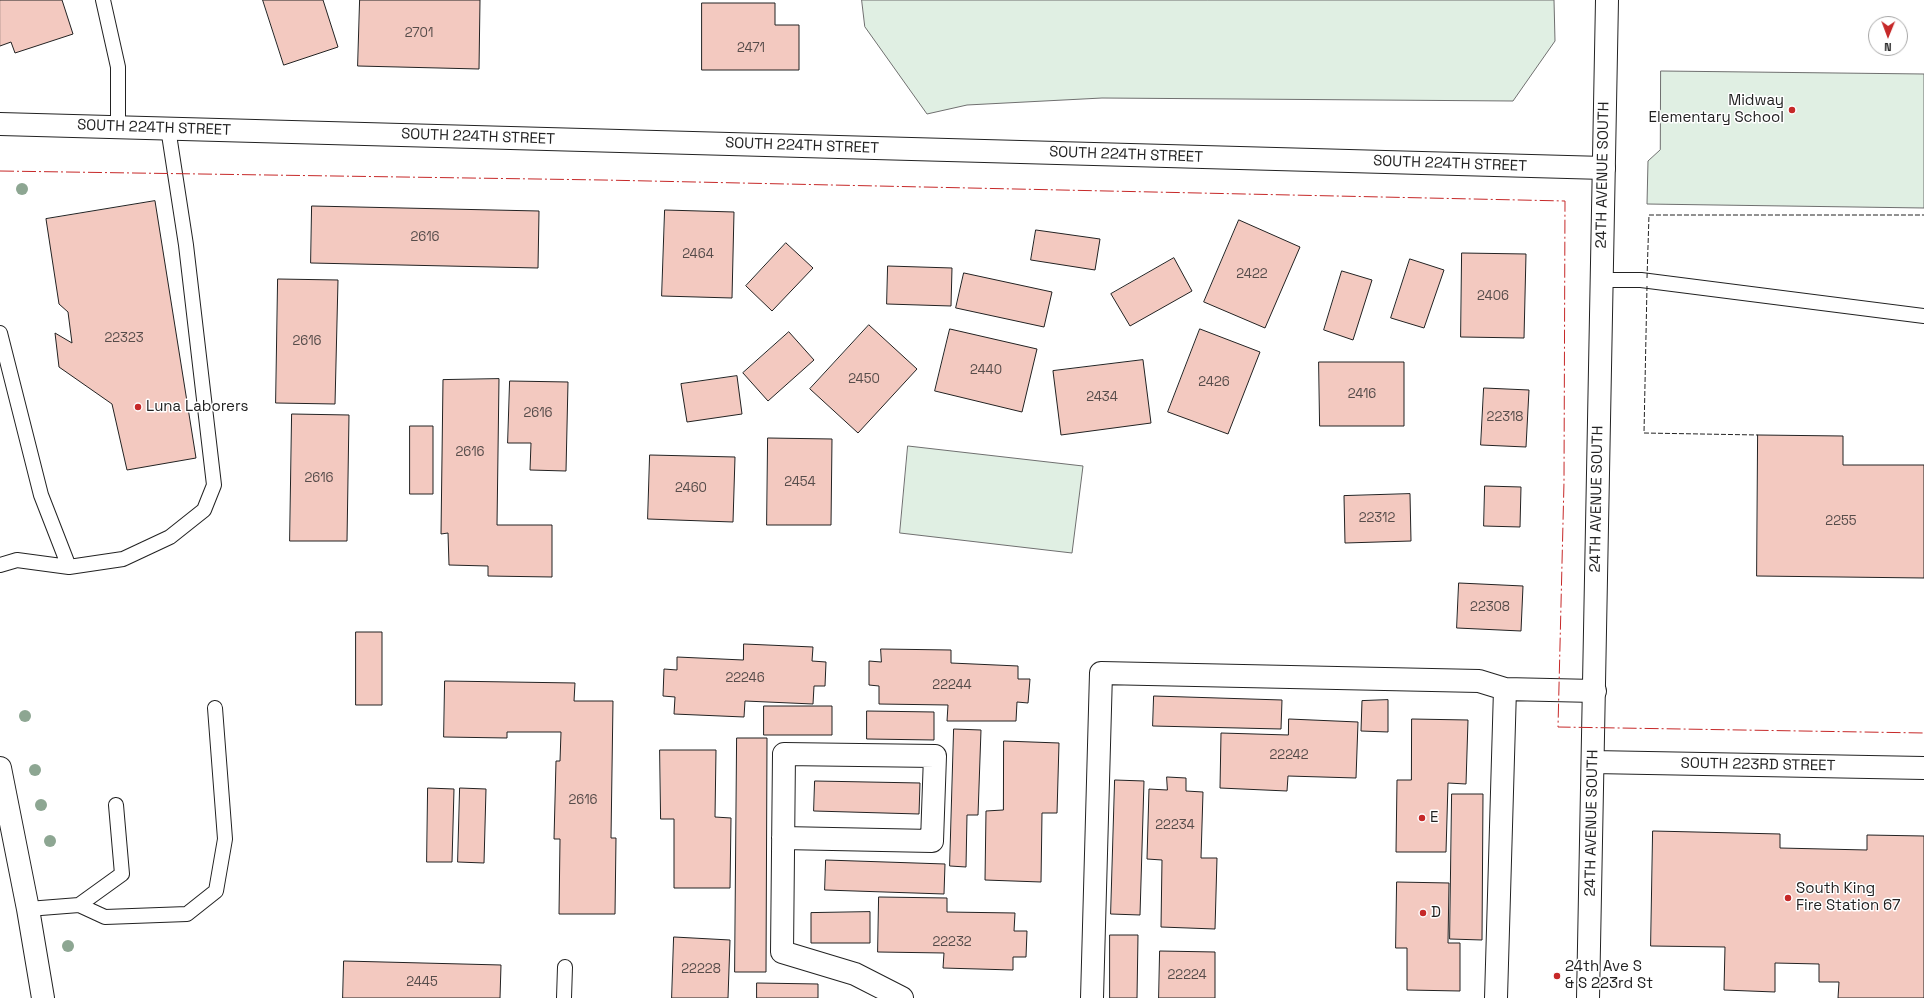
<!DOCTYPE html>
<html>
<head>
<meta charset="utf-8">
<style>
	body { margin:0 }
	#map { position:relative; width:1924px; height:998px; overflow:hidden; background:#fff; font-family:"Space Grotesk",sans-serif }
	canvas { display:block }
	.north { position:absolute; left:1868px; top:16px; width:40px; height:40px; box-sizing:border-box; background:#fff; border:1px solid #a7a7a7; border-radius:50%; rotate:181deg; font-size:11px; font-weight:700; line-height:16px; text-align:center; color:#222 }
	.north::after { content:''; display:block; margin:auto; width:14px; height:18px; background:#c62828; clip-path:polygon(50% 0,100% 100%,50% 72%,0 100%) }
</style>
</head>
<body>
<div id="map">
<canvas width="1924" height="998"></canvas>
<div class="north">N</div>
</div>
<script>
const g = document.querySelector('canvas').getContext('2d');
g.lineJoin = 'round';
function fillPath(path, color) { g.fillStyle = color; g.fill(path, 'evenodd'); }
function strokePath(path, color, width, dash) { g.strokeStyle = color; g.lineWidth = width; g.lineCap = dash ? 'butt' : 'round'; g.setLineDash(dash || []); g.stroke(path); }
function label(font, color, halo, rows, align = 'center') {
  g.font = font + ' "Space Grotesk",sans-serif'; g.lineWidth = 3; g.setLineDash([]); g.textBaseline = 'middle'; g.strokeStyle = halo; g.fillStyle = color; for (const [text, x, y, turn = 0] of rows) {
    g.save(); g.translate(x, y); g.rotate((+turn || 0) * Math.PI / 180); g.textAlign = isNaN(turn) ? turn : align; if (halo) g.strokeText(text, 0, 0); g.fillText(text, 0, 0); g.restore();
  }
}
const green = new Path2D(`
	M862 0H1554L1555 41 1513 101 1102 98 967 105 927 114 865 27Z
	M1661 71 1924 74V208L1647 204 1648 161 1660 150Z
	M908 446 1083 466 1072 553 900 533Z`);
const building = new Path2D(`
	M0 0H62L73 34 15 53 11 42 0 46Z
	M263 0H323L338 47 284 65Z
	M360 0H480L479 69 358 66Z
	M702 3H775V25H799V70H702Z
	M155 201 196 458 127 470 112 404 59 367 55 333 72 343 68 312 59 304 46 219Z
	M312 206 539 211 538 268 311 263Z
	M665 210 734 212 732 298 662 296Z
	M1239 220 1300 247 1265 328 1204 302Z
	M1036 230 1100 239 1095 270 1031 260Z
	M786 243 813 268 772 311 746 286Z
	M1462 253 1526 254 1524 338 1461 337Z
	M1174 258 1192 291 1130 326 1111 294Z
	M1410 259 1444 270 1424 328 1391 318Z
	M888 266 952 268 951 306 887 304Z
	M1342 271 1372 280 1353 340 1324 330Z
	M964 273 1052 292 1044 327 956 308Z
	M278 279 338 280 335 404 276 403Z
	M869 325 917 369 858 433 810 389Z
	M950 329 1037 349 1022 412 935 391Z
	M1200 329 1260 352 1228 434 1168 412Z
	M789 332 814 360 768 401 743 373Z
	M1143 360 1151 423 1061 435 1053 371Z
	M1319 362H1404V426H1320Z
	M737 376 742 414 687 422 681 384Z
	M499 379 497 525H552V577L488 576V566L449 565 448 533 441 534 443 380Z
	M510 381 568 382 566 471 530 470 531 443H508Z
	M1484 388 1529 390 1526 447 1481 445Z
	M292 414 349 415 347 541H290Z
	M410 426H433V494H410Z
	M1758 435 1843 436V465H1924V578L1757 576Z
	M768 438 832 439 831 525H767Z
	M650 455 735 457 733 522 648 519Z
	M1485 486 1521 487 1520 527 1484 526Z
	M1410 494 1411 541 1345 543 1344 496Z
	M1459 583 1523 586 1521 631 1457 628Z
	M356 632H382V705H356Z
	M744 644 813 647 812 661 826 662 825 686H814L813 704 745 701 744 717 674 714 675 697 663 696 664 669 677 670V657L743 660Z
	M881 649 951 650V663L1018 666V679H1030L1028 703 1017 702 1016 721H947L948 705 879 704V686L869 685V661L881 662Z
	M445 681 575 683 574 701H613L611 838H616L615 914H559L560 839H554L556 761H560L561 732H507V738L444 737Z
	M1154 696 1282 700 1281 729 1153 726Z
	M1388 700V732L1361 731 1362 701Z
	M764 706H832V735H764Z
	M867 711 934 712V740L867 739Z
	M1289 719 1358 722 1356 778 1288 776 1287 791 1220 788 1221 733 1288 735Z
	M1412 719 1468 720 1466 784 1448 783 1446 852H1396L1397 780H1411Z
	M954 729 981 730 978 815H967L966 867 950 866Z
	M737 738H767L766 972H735Z
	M1004 741 1059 743 1057 813H1042L1041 882 985 880 986 811 1003 810Z
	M660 750H716L715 817 731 818 730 888H674V819H661Z
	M1167 777 1186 778V791L1203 792 1201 858H1217L1215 929 1161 927 1162 860 1147 859 1149 789 1167 790Z
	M1115 780 1144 781 1140 915 1111 914Z
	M815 781 920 783 919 814 814 811Z
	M428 788 454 789 452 862H427Z
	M460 788 486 789 484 863 458 862Z
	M1452 794H1483L1482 940 1450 939Z
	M1653 831 1780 834V848L1867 850V835L1924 836V998H1838L1839 982H1819V964L1775 963V992L1724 990 1725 947 1651 946Z
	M826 860 945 864 944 894 825 890Z
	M1397 882 1449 883 1448 943H1460V991L1407 990V948H1396Z
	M879 897 947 898V912L1015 913 1014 931H1027L1026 957H1013V970L943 968 944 953 878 952Z
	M870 912V943H811V913Z
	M1110 935H1138L1137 998H1110Z
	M674 937 730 940 728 998H672Z
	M1160 951 1215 952V998H1159Z
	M344 961 501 965 500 998H343Z
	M757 983 818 984V998H757Z`);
const lane = new Path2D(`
	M103 0 118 67V127
	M1601 280H1641L1924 316
	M0 333 41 495 69 567
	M0 565 17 560 69 567 123 559 170 537 204 510 214 485 186 245 168 128
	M79 905 105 917 187 914 216 891 225 839 215 708
	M28 909 79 905 122 874 116 805
	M564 998 565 967`);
const street = new Path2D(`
	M0 124 1604 168
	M783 838 932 841 935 756 784 754 782 952 855 974 902 998
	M1092 998 1101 673 1479 681 1505 689 1595 691
	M1496 998 1505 689`);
const secondary = new Path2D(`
	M1593 762 1924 768
	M1588 998 1607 0`);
const primary = new Path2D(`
	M0 768 28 909 43 998`);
const fence = new Path2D(`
	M1647 278 1649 215H1924
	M1647 286 1644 433 1758 435`);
const power = new Path2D(`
	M0 171 603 180 1565 201 1564 482 1558 727 1924 733`);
const trees = [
	[22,189],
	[25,716],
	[35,770],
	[41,805],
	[50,841],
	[68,946]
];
const markers = [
	[1792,110,4,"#c62828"],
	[138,407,4,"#c62828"],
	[1422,818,4,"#c62828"],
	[1788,898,4,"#c62828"],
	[1423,913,4,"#c62828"],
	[1557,976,4,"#c62828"]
];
const numberNames = [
	["2701",419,33],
	["2471",751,48],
	["2616",425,237],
	["2464",698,254],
	["2422",1252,274],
	["2406",1493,296],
	["22323",124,338],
	["2616",307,341],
	["2440",986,370],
	["2450",864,379],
	["2426",1214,382],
	["2416",1362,394],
	["2434",1102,397],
	["2616",538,413],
	["22318",1505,417],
	["2616",470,452],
	["2616",319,478],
	["2454",800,482],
	["2460",691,488],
	["22312",1377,518],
	["2255",1841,521],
	["22308",1490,607],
	["22246",745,678],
	["22244",952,685],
	["22242",1289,755],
	["2616",583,800],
	["22234",1175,825],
	["22232",952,942],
	["22228",701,969],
	["22224",1187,975],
	["2445",422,982]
];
const poiNames = [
	["Midway",1784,101,"right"],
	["Elementary School",1784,118,"right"],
	["Luna Laborers",146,407],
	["E",1430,818],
	["South King",1796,889],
	["Fire Station 67",1796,906],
	["D",1431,913],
	["24th Ave S",1565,967],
	["& S 223rd St",1565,984]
];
const streetNames = [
	["SOUTH 224TH STREET",154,128,2],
	["SOUTH 224TH STREET",478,137,2],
	["SOUTH 224TH STREET",802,146,2],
	["SOUTH 224TH STREET",1126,155,2],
	["SOUTH 224TH STREET",1450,164,2],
	["24TH AVENUE SOUTH",1603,175,-89],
	["24TH AVENUE SOUTH",1597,499,-89],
	["SOUTH 223RD STREET",1758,765,1],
	["24TH AVENUE SOUTH",1592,823,-89]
];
fillPath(green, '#e0efe3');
strokePath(green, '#6f6f6f', 1);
fillPath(building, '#f3c9c0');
strokePath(building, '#222', 1);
strokePath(lane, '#222', 16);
strokePath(street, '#222', 24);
strokePath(secondary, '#222', 24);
strokePath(primary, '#222', 24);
strokePath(lane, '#fff', 14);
strokePath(street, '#fff', 22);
strokePath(secondary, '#fff', 22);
strokePath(primary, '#fff', 22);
strokePath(fence, '#222', 1, [5, 2]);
strokePath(power, '#c62828', 1, [14, 3, 2, 3]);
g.fillStyle = '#8da692';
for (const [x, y] of trees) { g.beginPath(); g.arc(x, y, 6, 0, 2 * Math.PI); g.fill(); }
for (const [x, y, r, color] of markers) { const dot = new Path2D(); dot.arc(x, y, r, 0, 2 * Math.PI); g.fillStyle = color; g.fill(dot); strokePath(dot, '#fff', 1.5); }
label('13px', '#564c4a', null, numberNames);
label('15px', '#222', '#fff', poiNames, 'left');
label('15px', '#222', '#fff', streetNames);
</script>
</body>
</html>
